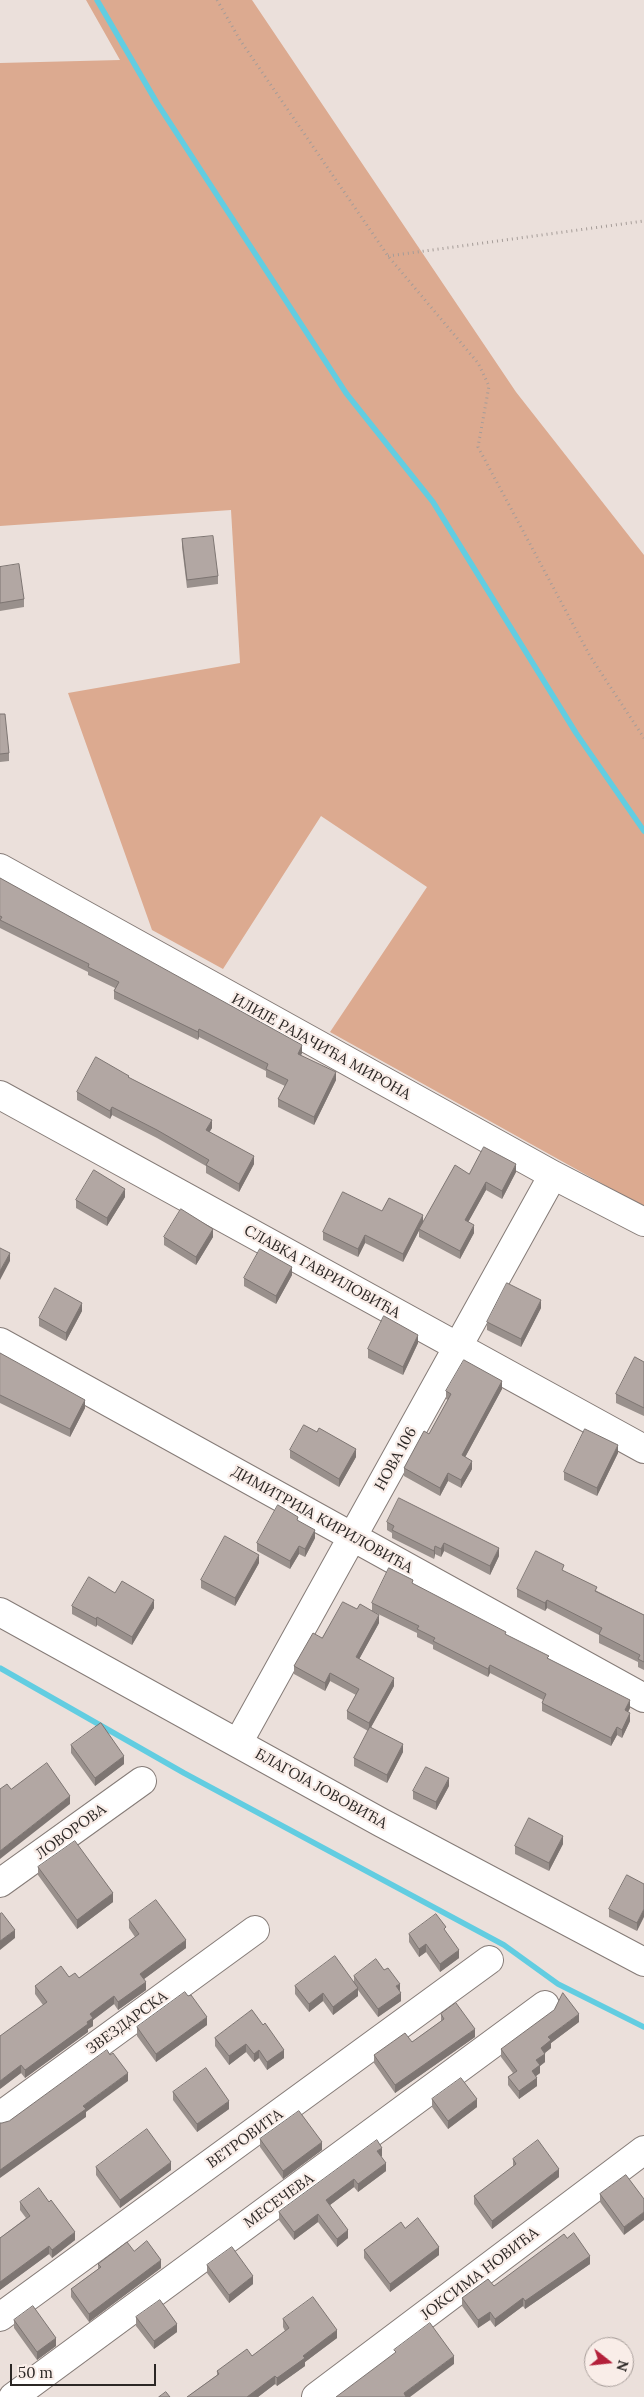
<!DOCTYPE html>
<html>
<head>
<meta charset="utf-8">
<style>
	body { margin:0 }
	#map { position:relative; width:644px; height:2397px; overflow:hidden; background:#ebe0db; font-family:Lora,serif }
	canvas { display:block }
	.north { position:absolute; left:584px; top:2337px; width:50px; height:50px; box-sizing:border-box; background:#f9ede8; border:1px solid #a79e9a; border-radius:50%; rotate:106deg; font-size:14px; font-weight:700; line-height:20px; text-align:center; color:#2b2725 }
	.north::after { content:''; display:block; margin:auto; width:18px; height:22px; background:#b3203a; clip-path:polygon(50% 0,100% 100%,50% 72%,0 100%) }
	.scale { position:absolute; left:10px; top:2364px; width:146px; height:22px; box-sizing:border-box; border:2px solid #2b2725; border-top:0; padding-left:6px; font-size:15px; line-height:18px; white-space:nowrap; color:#2b2725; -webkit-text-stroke:4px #f9ede8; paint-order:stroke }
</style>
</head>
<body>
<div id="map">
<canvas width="644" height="2397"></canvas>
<div class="north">N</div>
<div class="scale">50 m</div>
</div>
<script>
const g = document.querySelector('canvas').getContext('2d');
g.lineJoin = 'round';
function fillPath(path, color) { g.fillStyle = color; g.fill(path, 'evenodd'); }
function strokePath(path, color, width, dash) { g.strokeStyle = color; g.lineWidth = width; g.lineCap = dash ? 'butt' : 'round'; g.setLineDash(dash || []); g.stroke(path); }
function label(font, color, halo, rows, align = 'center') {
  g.font = font + ' Lora,serif'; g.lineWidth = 4.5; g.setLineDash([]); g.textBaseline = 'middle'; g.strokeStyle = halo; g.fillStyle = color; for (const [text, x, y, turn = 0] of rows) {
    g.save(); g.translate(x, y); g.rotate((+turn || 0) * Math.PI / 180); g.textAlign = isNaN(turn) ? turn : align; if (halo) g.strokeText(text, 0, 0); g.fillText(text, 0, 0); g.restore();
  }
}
const green = new Path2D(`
	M86 0H252L516 392 644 555V1207L330 1032 427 887 321 816 223 969 152 930 68 693 240 663 231 510 0 526V63L120 60Z`);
const stream = new Path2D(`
	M97 0 157 103 346 393 433 502 576 733 644 831
	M0 1668 184 1773 504 1945 558 1984 644 2027`);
const path = new Path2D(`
	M217 0 240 40 388 256 478 363 489 386 478 447 590 656 644 738
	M388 256 644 221`);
const minor = new Path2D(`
	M0 868 553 1175 644 1222
	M0 1095 644 1449
	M0 1342 644 1698
	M0 1612 382 1823 644 1962
	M238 1743 553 1175
	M0 1883 142 1781
	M0 2116 255 1930
	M0 2317 489 1960
	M13 2397 545 2005
	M316 2397 644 2150`);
const wall = new Path2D(`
	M182 539 218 576V584L187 588 182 547Z
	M0 567 24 599V607L0 611Z
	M0 714 9 753V761L0 762Z
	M0 878 302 1053 301 1055 336 1080 314 1125 278 1107V1099L285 1086 266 1077V1071L199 1037 198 1040 114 999V991L115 988 88 975V972L0 928Z
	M129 1078 212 1128 209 1132 254 1164 239 1192 206 1173V1166L157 1138 112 1115 110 1119 77 1100V1092Z
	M516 1172 502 1199 486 1190 468 1222 474 1233 460 1259 419 1237V1230L403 1262 365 1243 358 1257 323 1240V1232L382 1211 423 1223 469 1174Z
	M125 1197 107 1226 76 1208V1200Z
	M164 1237H213L196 1265 164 1245Z
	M292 1275 276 1304 244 1286V1278Z
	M541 1308 521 1347 487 1330V1322Z
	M82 1311 66 1341 39 1326V1318Z
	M418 1343 403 1375 368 1358V1349Z
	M0 1353 85 1408 70 1437 0 1403Z
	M644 1362V1416L616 1403V1394Z
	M502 1389 465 1457 472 1469 461 1488 448 1481 440 1496 404 1476V1468L429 1434 448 1400 446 1399V1391Z
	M290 1450 356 1457 339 1487 290 1458Z
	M618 1453 597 1496 564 1480V1472Z
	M298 1521 315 1538 305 1557 299 1554 290 1569 257 1551V1543Z
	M387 1522 499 1556 490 1575 444 1551 441 1557 435 1554 434 1559 392 1538V1533L387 1530Z
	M259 1563 235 1606 201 1588V1580Z
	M564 1571 597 1591 644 1615V1670L638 1667V1662L599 1643V1635L547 1608 545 1611 517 1597V1589Z
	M413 1584 549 1659 630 1708 628 1712 630 1721 622 1738 617 1735 611 1746 542 1711V1703L543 1700 490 1673 488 1677 433 1649V1645L417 1637V1633L372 1611V1603Z
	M115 1593 154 1608 132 1645 97 1625 96 1627 72 1614V1606Z
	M379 1623 359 1659 394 1686 371 1727 403 1752 387 1783 354 1766V1758L368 1731 347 1719V1711L356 1695 330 1681 325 1691 294 1674V1666L322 1638Z
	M71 1745 124 1764 95 1786 71 1753Z
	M449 1786 436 1810 413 1799V1791Z
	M563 1844 549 1871 515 1854V1846Z
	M38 1867 113 1902 77 1929 38 1875Z
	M644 1884 637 1931 609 1917V1909Z
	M129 1920 186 1948 144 1979 146 1990 118 2010 114 2004 93 2020V2026L88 2029V2032L25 2078 21 2073 0 2089 43 2005 35 1994V1986L69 1977 79 1978 135 1937 129 1928Z
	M446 1932 459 1958 440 1972 426 1952 419 1957 409 1942V1934Z
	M354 1976 400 1992 401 2001 378 2017 358 1990V1996L333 2015 323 2001 309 2012 295 1994V1986L354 1981Z
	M252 2010 284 2058 267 2070 259 2058 254 2062 246 2052 229 2065 215 2046V2038Z
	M441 2014 475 2037 395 2093 374 2063V2055L412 2042 441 2021Z
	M579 2022 551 2043V2048L545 2053V2062L540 2066V2073L536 2076 537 2086 519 2099 508 2085V2077L513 2073 501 2057V2049Z
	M207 2025 156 2062 137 2036V2027Z
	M173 2092 229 2109 197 2132 173 2100Z
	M432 2099 477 2107 448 2129 432 2107Z
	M260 2139 322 2150 283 2179 260 2147Z
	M382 2156 381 2157 386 2171 358 2192 354 2187 330 2205 348 2238 337 2247 318 2222 294 2240 279 2220V2212Z
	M513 2159 559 2177 492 2229 474 2204V2196L513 2167Z
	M96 2167 171 2170 120 2208 96 2175Z
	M626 2175 624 2235 600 2202V2194Z
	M20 2202 75 2240 52 2258 49 2254 0 2290V2238L26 2218 20 2210Z
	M405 2228 439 2255 390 2292 364 2258V2250Z
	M567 2238 590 2264 525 2309 523 2306 495 2327 490 2320 478 2328 462 2306V2298L494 2286Z
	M134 2251 161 2268 89 2322 71 2297V2289L98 2269V2264Z
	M207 2265 253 2284 229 2303 207 2273Z
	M136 2317 177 2332 154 2349 136 2326Z
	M283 2319 337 2338 305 2362V2366L277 2386 275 2384 258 2397H187L217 2375V2371L252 2356 285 2331 283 2327Z
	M14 2320 56 2346 37 2360 14 2328Z`);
const shadedWall = new Path2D(`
	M199 1029V1037L198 1040V1032Z
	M302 1045V1053L298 1062V1054Z
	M336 1072V1080L314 1125V1117Z
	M112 1107V1115L110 1119V1111Z
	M212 1120V1128L206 1138V1130Z
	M254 1156V1164L239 1192V1184Z
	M516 1164V1172L502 1199V1191Z
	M486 1182V1190L465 1228V1220Z
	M125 1189V1197L107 1226V1218Z
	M423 1215V1223L403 1262V1254Z
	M474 1225V1233L460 1259V1251Z
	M213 1229V1237L196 1265V1257Z
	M365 1235V1243L358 1257V1249Z
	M10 1253V1261L0 1280V1271Z
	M292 1267V1275L276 1304V1296Z
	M541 1300V1308L521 1347V1339Z
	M82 1303V1311L66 1341V1333Z
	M418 1335V1343L403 1375V1367Z
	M502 1381V1389L462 1463V1455Z
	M85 1400V1408L70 1437V1429Z
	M618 1445V1453L597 1496V1488Z
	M356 1449V1457L339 1487V1479Z
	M472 1461V1469L461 1488V1480Z
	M448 1473V1481L440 1496V1488Z
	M315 1530V1538L305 1557V1549Z
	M444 1543V1551L441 1557V1549Z
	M299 1546V1554L290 1569V1561Z
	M435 1546V1554L434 1559V1551Z
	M499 1548V1556L490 1575V1566Z
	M259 1555V1563L235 1606V1598Z
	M154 1600V1608L132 1645V1637Z
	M547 1600V1608L545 1611V1603Z
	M379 1615V1623L356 1665V1657Z
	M97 1617V1625L96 1627V1619Z
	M490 1665V1673L488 1677V1669Z
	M330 1673V1681L325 1691V1683Z
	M394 1678V1686L369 1731V1723Z
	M630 1700V1708L625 1718V1710Z
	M630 1713V1721L622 1738V1730Z
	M617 1727V1735L611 1746V1738Z
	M403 1744V1752L387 1783V1775Z
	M124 1756V1764L95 1786V1778Z
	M449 1778V1786L436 1810V1802Z
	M70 1796V1804L0 1859V1851Z
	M563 1836V1844L549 1871V1863Z
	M113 1893V1902L77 1929V1920Z
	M644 1909V1917L637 1931V1923Z
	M15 1930V1938L0 1950V1941Z
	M186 1940V1948L140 1982V1974Z
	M426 1944V1952L419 1957V1949Z
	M459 1950V1958L440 1972V1964Z
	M146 1982V1990L118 2010V2002Z
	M400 1984V1992L396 1986Z
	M358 1988V1996L333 2015V2007Z
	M323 1993V2001L309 2012V2004Z
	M401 1993V2001L378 2017V2009Z
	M114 1996V2004L93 2020V2026L88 2029V2032L25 2078V2070L87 2022 90 2014Z
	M579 2014V2022L551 2043V2048L541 2056V2048L548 2037Z
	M207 2017V2025L156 2062V2054Z
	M475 2029V2037L395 2093V2085Z
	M246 2044V2052L229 2065V2056Z
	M259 2050V2058L254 2062V2054Z
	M284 2050V2058L267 2070V2062Z
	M545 2054V2062L540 2066V2073L532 2079V2071L536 2060Z
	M21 2065V2073L0 2089V2081Z
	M128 2073V2081L86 2112V2117L0 2178V2170L83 2106Z
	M537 2078V2086L519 2099V2091Z
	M477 2099V2107L448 2129V2121Z
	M229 2101V2109L197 2132V2124Z
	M322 2142V2150L283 2179V2171Z
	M382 2148V2156L377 2160V2151Z
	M171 2162V2170L120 2208V2200Z
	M386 2163V2171L358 2192V2184Z
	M559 2169V2177L492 2229V2221Z
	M354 2179V2187L326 2208V2200Z
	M644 2212V2220L624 2235V2227Z
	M318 2214V2222L294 2240V2232Z
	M348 2230V2238L337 2247V2239Z
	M75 2232V2240L52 2258V2250Z
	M49 2246V2254L0 2290V2282Z
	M439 2247V2255L390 2292V2284Z
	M590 2256V2264L525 2309V2301Z
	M161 2260V2268L89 2322V2314Z
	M253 2276V2284L229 2303V2295Z
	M523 2298V2306L495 2327V2319Z
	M490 2312V2320L478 2328V2320Z
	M177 2324V2332L154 2349V2341Z
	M337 2330V2338L305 2362V2366L277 2386V2378L303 2356Z
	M56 2338V2346L37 2360V2352Z
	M454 2356V2364L410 2397H404V2393Z
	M275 2376V2384L258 2397H247Z`);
const building = new Path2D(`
	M213 536 218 576 187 580 182 539Z
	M19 564 24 599 0 603V567Z
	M0 714H5L9 753 0 754Z
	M0 878 302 1045 298 1054 336 1072 314 1117 278 1099 288 1080 266 1069 268 1064 199 1029 198 1032 114 991 119 982 88 967 89 964 0 920 2 917 0 916Z
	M96 1057 129 1076 128 1077 212 1120 206 1130 254 1156 239 1184 206 1165 209 1160 157 1130 112 1107 110 1111 77 1092Z
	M484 1147 516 1164 502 1191 486 1182 465 1220 474 1225 460 1251 419 1229 455 1165 469 1174Z
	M94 1170 125 1189 107 1218 76 1200Z
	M343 1192 382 1211 389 1198 423 1215 403 1254 365 1235 358 1249 323 1232Z
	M181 1209 213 1229 196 1257 164 1237Z
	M0 1248 10 1253 0 1271Z
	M260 1249 292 1267 276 1296 244 1278Z
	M507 1283 541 1300 521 1339 487 1322Z
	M55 1288 82 1303 66 1333 39 1318Z
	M384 1316 418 1335 403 1367 368 1349Z
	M0 1353 85 1400 70 1429 0 1395Z
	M635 1357 644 1362V1408L616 1394Z
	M464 1360 502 1381 462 1455 472 1461 461 1480 448 1473 440 1488 404 1468 424 1431 429 1434 451 1394 446 1391Z
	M304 1425 317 1432 319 1428 356 1449 339 1479 290 1450Z
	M585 1429 618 1445 597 1488 564 1472Z
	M399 1498 499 1548 490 1566 444 1543 441 1549 435 1546 434 1551 392 1530 394 1526 387 1522Z
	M278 1505 298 1517 297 1520 315 1530 305 1549 299 1546 290 1561 257 1543Z
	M225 1536 259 1555 235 1598 201 1580Z
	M536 1551 564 1565 562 1570 597 1587 595 1591 644 1615V1662L638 1659 640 1655 599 1634 602 1628 547 1600 545 1603 517 1589Z
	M389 1568 413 1580 412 1583 506 1632 505 1634 549 1656 547 1658 630 1700 625 1710 630 1713 622 1730 617 1727 611 1738 542 1703 546 1694 490 1665 488 1669 433 1641 435 1638 417 1629 419 1626 372 1603Z
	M89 1577 115 1593 122 1581 154 1600 132 1637 97 1617 96 1619 72 1606Z
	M343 1602 357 1609 360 1604 379 1615 356 1657 394 1678 369 1723 347 1711 359 1689 330 1673 325 1683 294 1666 313 1633 322 1638Z
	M101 1723 124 1756 95 1778 71 1745Z
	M370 1727 403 1744 387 1775 354 1758Z
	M47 1763 70 1796 0 1851V1789L7 1784 11 1789Z
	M426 1767 449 1778 436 1802 413 1791Z
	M529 1818 563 1836 549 1863 515 1846Z
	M75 1841 113 1893 77 1920 38 1867Z
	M627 1875 644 1884V1909L637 1923 609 1909Z
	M156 1900 186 1940 140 1974 146 1982 118 2002 114 1996 90 2014 93 2018 87 2022 88 2024 25 2070 21 2065 0 2081V2036L47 2002 35 1986 61 1966 69 1977 75 1973 79 1978 139 1934 129 1920Z
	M2 1913 15 1930 0 1941V1914Z
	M436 1914 446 1927 444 1929 459 1950 440 1964 426 1944 419 1949 409 1934Z
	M335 1956 358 1988 333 2007 323 1993 309 2004 295 1986Z
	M376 1959 384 1970 388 1968 400 1984 396 1986 401 1993 378 2009 354 1976Z
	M185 1992 188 1996 191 1995 207 2017 156 2054 137 2027Z
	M563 1993 579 2014 548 2037 551 2040 541 2048 545 2054 536 2060 540 2065 532 2071 537 2078 519 2091 508 2077 517 2071 501 2049 554 2010Z
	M456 2003 475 2029 395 2085 374 2055 405 2033 412 2042 444 2019 441 2014Z
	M252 2010 263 2025 265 2023 284 2050 267 2062 259 2050 254 2054 246 2044 229 2056 215 2038Z
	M107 2050 110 2055 113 2053 128 2073 83 2106 86 2109 0 2170V2123H2L9 2121Z
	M206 2068 229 2101 197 2124 173 2092Z
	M461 2078 477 2099 448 2121 432 2099Z
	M299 2111 322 2142 283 2171 260 2139Z
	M147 2129 171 2162 120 2200 96 2167Z
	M377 2140 382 2148 377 2151 386 2163 358 2184 354 2179 326 2200 348 2230 337 2239 318 2214 294 2232 279 2212Z
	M538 2140 559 2169 492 2221 474 2196 516 2164 513 2159Z
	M626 2175 644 2199V2212L624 2227 600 2194Z
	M39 2188 49 2202 51 2200 75 2232 52 2250 49 2246 0 2282V2238L30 2216 20 2202Z
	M418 2218 439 2247 390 2284 364 2250 401 2222 405 2228Z
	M574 2233 590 2256 525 2301 523 2298 495 2319 490 2312 478 2320 462 2298 488 2279 494 2286 564 2234 567 2238Z
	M147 2241 161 2260 89 2314 71 2289 101 2267 98 2264 127 2242 134 2251Z
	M232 2247 253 2276 229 2295 207 2265Z
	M313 2297 337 2330 303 2356 305 2358 277 2378 275 2376 247 2397H187L219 2374 217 2371 247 2349 252 2356 289 2328 283 2319Z
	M160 2300 177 2324 154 2341 136 2317Z
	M33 2306 56 2338 37 2352 14 2320Z
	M430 2323 454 2356 404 2393 406 2397H336L396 2352 394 2350Z
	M166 2392 170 2397H159Z`);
const streetNames = [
	["ИЛИЈЕ РАЈАЧИЋА МИРОНА",321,1047,29],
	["СЛАВКА ГАВРИЛОВИЋА",322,1272,29],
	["НОВА 106",396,1459,-61],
	["ДИМИТРИЈА КИРИЛОВИЋА",322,1520,29],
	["БЛАГОЈА ЈОВОВИЋА",321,1789,29],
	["ЛОВОРОВА",71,1832,-36],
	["ЗВЕЗДАРСКА",127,2023,-36],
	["ВЕТРОВИТА",245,2139,-36],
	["МЕСЕЧЕВА",279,2201,-36],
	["ЈОКСИМА НОВИЋА",480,2274,-37]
];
fillPath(green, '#dcaa90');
strokePath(stream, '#62cde1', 5.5);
strokePath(minor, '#857b77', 30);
strokePath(path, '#a59c98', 3, [1, 4]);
strokePath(minor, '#fff', 28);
fillPath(wall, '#99908c');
fillPath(shadedWall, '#7d7572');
fillPath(building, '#b2a7a3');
strokePath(building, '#7d7572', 1);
label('15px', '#2b2725', '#f9ede8', streetNames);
</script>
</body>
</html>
